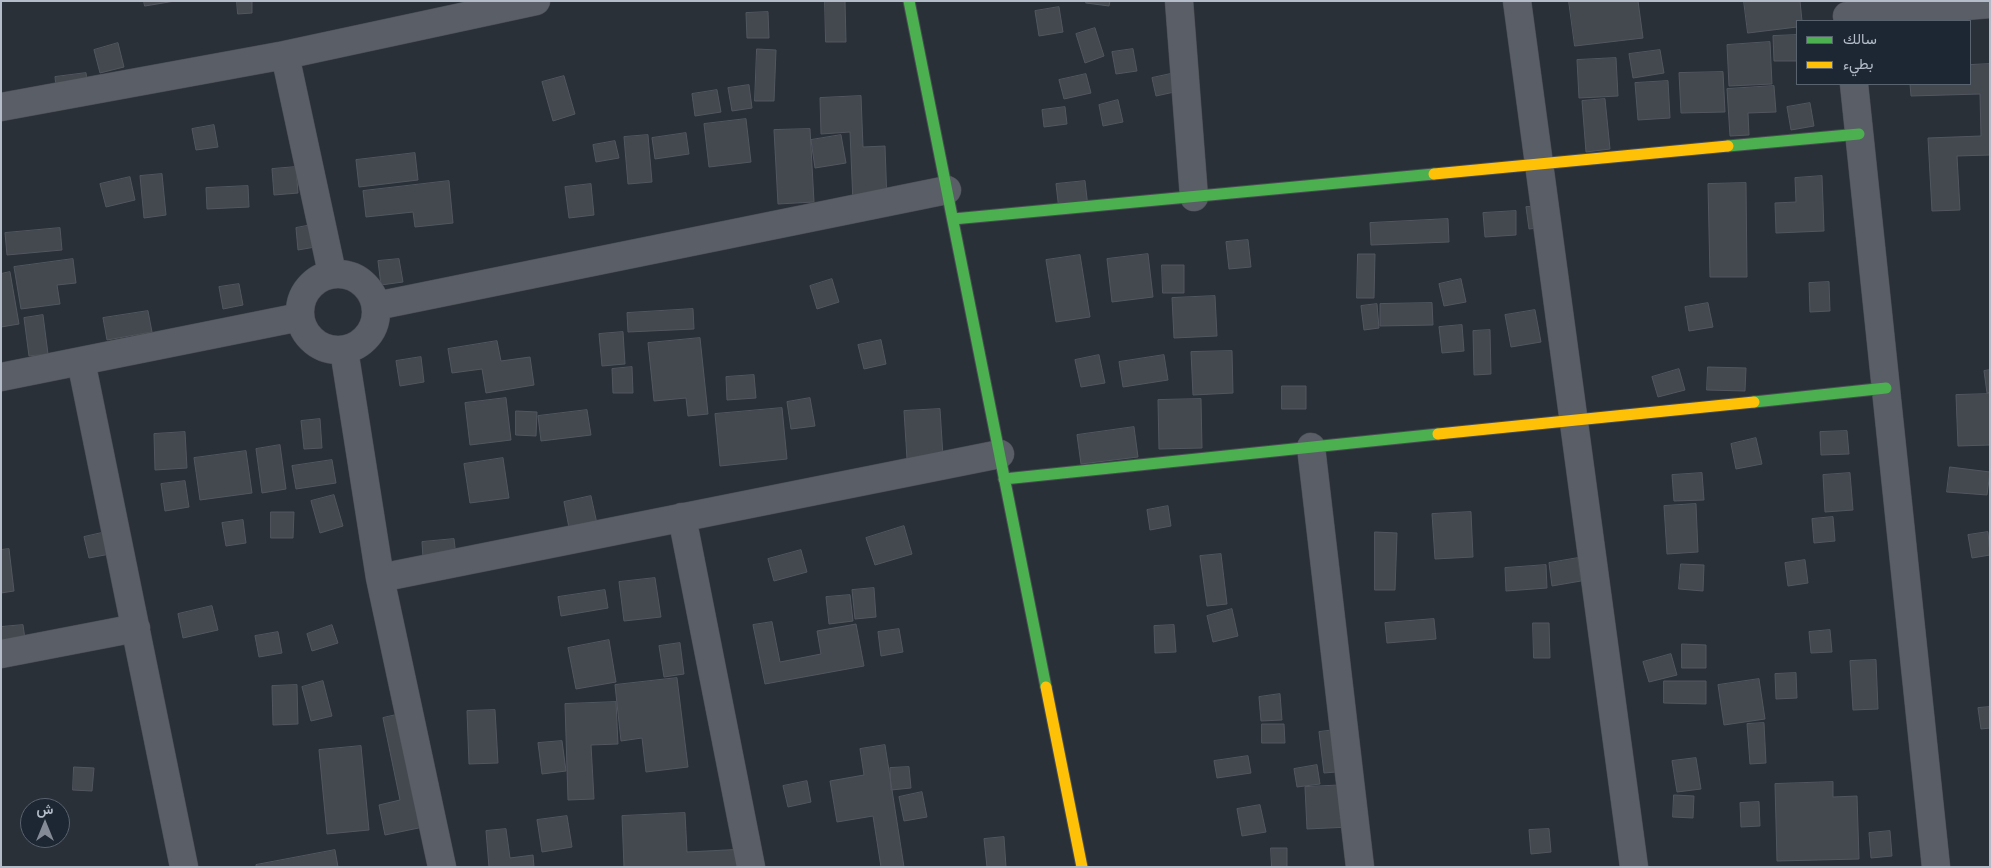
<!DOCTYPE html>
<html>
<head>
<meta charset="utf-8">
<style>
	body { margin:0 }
	#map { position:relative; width:1991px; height:868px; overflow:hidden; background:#2a3038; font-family:"Noto Sans",Vazirmatn,sans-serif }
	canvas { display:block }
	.frame { position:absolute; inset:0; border:2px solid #b4bcc9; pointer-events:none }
	.legend { position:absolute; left:1796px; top:20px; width:175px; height:65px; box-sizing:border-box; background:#1d2633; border:1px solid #59626f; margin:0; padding:6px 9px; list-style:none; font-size:15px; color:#b4bcc9 }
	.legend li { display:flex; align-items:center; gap:10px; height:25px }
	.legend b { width:25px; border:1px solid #59626f }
	.north { position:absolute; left:20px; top:798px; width:50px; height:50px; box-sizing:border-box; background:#1d2633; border:1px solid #59626f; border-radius:50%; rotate:0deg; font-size:14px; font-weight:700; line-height:20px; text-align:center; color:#b4bcc9 }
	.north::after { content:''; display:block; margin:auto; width:18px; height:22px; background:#848b96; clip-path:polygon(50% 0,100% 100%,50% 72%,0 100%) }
</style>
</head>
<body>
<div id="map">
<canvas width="1991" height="868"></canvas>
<div class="frame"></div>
<ul class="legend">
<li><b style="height:6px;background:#4caf50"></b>سالك</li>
<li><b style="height:6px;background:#ffc107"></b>بطيء</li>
</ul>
<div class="north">ش</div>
</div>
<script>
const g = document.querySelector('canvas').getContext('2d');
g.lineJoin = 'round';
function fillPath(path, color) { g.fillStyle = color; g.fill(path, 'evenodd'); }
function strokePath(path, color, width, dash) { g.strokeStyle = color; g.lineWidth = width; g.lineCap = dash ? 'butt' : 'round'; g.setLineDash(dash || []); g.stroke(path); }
const building = new Path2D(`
	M144 1H175L145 6Z
	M237 1H252V13L238 14Z
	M825 1H845L846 42H826Z
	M1087 1H1110L1109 6 1086 3Z
	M1569 1H1638L1643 38 1575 46Z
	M1744 1H1800L1802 21H1797V27L1748 33Z
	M1059 7 1063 32 1039 36 1035 11Z
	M768 12 769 38H747L746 13Z
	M1095 28 1104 56 1085 63 1076 34Z
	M1797 35V61H1774L1773 36Z
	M1770 42 1772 84 1729 86 1727 45Z
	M118 43 124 67 100 73 94 50Z
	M757 49 776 50 774 101H755Z
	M1133 49 1137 71 1116 74 1112 52Z
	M1660 50 1664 73 1633 78 1629 54Z
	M1616 58 1618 96 1579 98 1577 60Z
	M1990 64V155L1957 156 1960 210 1932 211 1928 138 1981 136 1980 94 1911 96 1910 84H1970V65Z
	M1723 72 1725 112 1681 113 1679 73Z
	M86 73 89 94 57 97 55 77Z
	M1175 73 1179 91 1156 96 1152 78Z
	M1086 74 1091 93 1064 99 1059 80Z
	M564 76 575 114 553 121 542 82Z
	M1668 81 1670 118 1638 120 1635 83Z
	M749 85 752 108 732 111 728 88Z
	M1774 86 1776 112 1748 113 1749 135 1730 136 1727 89Z
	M717 90 721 112 695 116 692 94Z
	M861 96 863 147 885 146 887 202 853 203 850 132 821 134 820 98Z
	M1605 99 1610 149 1586 152 1582 101Z
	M1118 100 1123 122 1103 126 1099 105Z
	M1810 103 1814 126 1791 130 1787 107Z
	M1065 107 1067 124 1044 127 1042 110Z
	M746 119 751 162 709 167 704 124Z
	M214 125 218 147 196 150 192 129Z
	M810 129 814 202 778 204 774 130Z
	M686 133 689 154 655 159 652 138Z
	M648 135 652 182 628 184 624 137Z
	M841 135 846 163 815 168 811 140Z
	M615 141 619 158 596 162 593 145Z
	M415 153 418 180 359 187 356 160Z
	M296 167 298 193 274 195 272 169Z
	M162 174 166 215 144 218 140 176Z
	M1822 176 1824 231 1776 233 1775 203 1796 202 1795 178Z
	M130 177 135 200 106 207 100 184Z
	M449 181 453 223 415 227 413 212 366 217 363 191Z
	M1085 181 1088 207 1059 210 1056 184Z
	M1746 183 1747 277H1710L1708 184Z
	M591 184 594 215 569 218 565 187Z
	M248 186 249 207 207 209 206 188Z
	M1545 206 1547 227 1529 229 1526 207Z
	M1516 211V235L1485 237 1483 213Z
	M1448 219 1449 242 1371 245 1370 223Z
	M317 224 321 246 298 250 296 228Z
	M60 228 62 250 7 255 5 233Z
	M1248 240 1251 267 1229 269 1226 242Z
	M1148 254 1153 297 1112 302 1107 259Z
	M1358 254H1375L1374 298H1357Z
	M1080 255 1090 317 1056 322 1046 260Z
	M73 259 76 283 57 285 60 304 21 309 14 267Z
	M399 259 403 282 381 285 378 261Z
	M1162 265H1184V293H1163Z
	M10 272 19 324 1 327V274Z
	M832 279 839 302 817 309 810 286Z
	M1461 279 1466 302 1444 306 1439 284Z
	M1829 282 1830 311 1810 312 1809 283Z
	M239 284 243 305 223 309 219 287Z
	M1215 296 1217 336 1174 338 1172 298Z
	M1432 303 1433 325 1380 326V304Z
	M1708 303 1713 327 1689 331 1685 307Z
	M1377 304 1379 328 1364 330 1361 306Z
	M693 309 694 329 628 332 627 313Z
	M1535 310 1541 342 1511 347 1505 315Z
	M148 311 152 332 107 340 103 318Z
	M43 315 48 354 29 356 24 318Z
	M1462 325 1464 351 1442 353 1439 327Z
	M1490 330 1491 374 1474 375 1473 331Z
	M623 332 625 364 602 366 599 334Z
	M700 338 708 414 688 416 686 398 654 401 648 343Z
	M881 340 886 364 864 369 858 345Z
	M497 341 501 361 530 357 534 385 486 393 482 369 452 373 448 349Z
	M1232 351 1233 393 1193 395 1191 352Z
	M1099 355 1105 383 1081 387 1075 360Z
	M1164 355 1168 380 1123 387 1119 362Z
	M421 357 424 382 400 386 396 361Z
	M632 367 633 393H613L612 369Z
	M1708 367 1746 368 1745 391 1707 390Z
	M1679 369 1685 390 1658 397 1652 377Z
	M1990 370V392L1987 393 1984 371Z
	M754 375 756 398 727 400 726 377Z
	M1282 386H1306V409H1282Z
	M1990 394V445L1958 446 1956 395Z
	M506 398 511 440 470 445 465 403Z
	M810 398 815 426 791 429 787 402Z
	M1201 399 1202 448 1159 449 1158 400Z
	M782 408 787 459 720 466 715 414Z
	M940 409 944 472 908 475 904 411Z
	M587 410 591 435 541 441 538 416Z
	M516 411 537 412 536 436 516 435Z
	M320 419 322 448 304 449 301 421Z
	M1134 427 1138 457 1081 464 1077 435Z
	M1847 431 1849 454 1821 455 1820 432Z
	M185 432 187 468 155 470 154 434Z
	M1756 438 1762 464 1736 469 1731 444Z
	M280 445 286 489 262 493 256 449Z
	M246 451 252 493 200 500 194 458Z
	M503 458 509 498 470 503 464 464Z
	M332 460 336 483 296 489 292 466Z
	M1950 467 1990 472 1987 495 1947 492Z
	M1702 473 1704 500 1674 501 1672 475Z
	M1850 473 1853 510 1825 512 1823 475Z
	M185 481 189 507 165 511 161 484Z
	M334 495 343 526 320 533 311 501Z
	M591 496 599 533 571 538 564 502Z
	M1696 504 1698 552 1667 554 1664 506Z
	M1168 506 1171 526 1150 530 1147 510Z
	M271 512H294L293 538H271Z
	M1471 512 1473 557 1435 559 1432 514Z
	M1833 517 1835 541 1814 543 1812 519Z
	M243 520 246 543 226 546 222 523Z
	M904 526 912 554 875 565 866 538Z
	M106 532 110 554 89 558 84 537Z
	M1375 532 1397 533 1395 590H1375Z
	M1988 532 1990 555 1972 558 1968 535Z
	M454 539 458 573 424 575 422 542Z
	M9 549 14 591 1 593V550Z
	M801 550 807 572 774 581 768 559Z
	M1221 554 1227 604 1207 606 1200 556Z
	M1578 558 1581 581 1552 586 1549 563Z
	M1805 560 1808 583 1788 586 1785 563Z
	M1681 564 1704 565 1703 591 1679 589Z
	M1546 565 1547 588 1506 591 1505 568Z
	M655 578 661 617 624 621 619 582Z
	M874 588 876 617 855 619 852 590Z
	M605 590 608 608 561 616 558 597Z
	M850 595 853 621 829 624 826 597Z
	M212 606 218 630 183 638 178 614Z
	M1232 609 1238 636 1213 642 1207 616Z
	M1434 619 1436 639 1387 643 1385 623Z
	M772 622 780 662 821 654 817 631 856 624 864 666 765 684 753 625Z
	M1533 623H1549L1550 658H1534Z
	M23 625 26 646 1 649V627Z
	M332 625 338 643 312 651 307 634Z
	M1174 625 1176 652 1155 653 1154 626Z
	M899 629 903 652 881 656 878 632Z
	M1830 630 1832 652 1811 653 1809 632Z
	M278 632 282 653 259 657 255 636Z
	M609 640 616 682 576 689 568 648Z
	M680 643 684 674 664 677 659 646Z
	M1682 644 1706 645V668H1682Z
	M1671 654 1677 675 1649 682 1643 662Z
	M1876 660 1878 709 1853 710 1850 661Z
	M1796 673 1797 698 1776 699 1775 674Z
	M677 678 688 767 646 772 642 738 621 741 615 685Z
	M1759 679 1765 719 1724 725 1718 685Z
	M323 681 332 716 311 721 302 687Z
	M1664 681H1706V704L1664 703Z
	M297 685 298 724 273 725 272 686Z
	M1280 694 1282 720 1261 721 1259 697Z
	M616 702 618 744 591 745 594 799 568 800 565 704Z
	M1990 707V728L1981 729 1978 708Z
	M495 710 498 763 469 764 467 711Z
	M409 712 433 825 385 835 379 805 400 800 383 718Z
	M1764 723 1766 763 1750 764 1747 724Z
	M1262 724H1284L1285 743H1262Z
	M1343 729 1347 771 1324 773 1319 732Z
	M562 741 566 771 542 774 538 743Z
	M885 745 904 867H881L873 816 837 822 830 781 864 775 860 749Z
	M361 746 369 830 327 834 319 750Z
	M1248 756 1251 773 1217 778 1214 761Z
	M1696 758 1701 789 1677 792 1672 761Z
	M1317 765 1320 784 1297 787 1294 769Z
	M74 767 94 768 92 791 73 790Z
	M909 767 911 788 891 790 890 768Z
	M807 781 811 802 788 807 783 786Z
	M1833 782V797L1857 796 1859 859 1777 861 1775 784Z
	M1348 785 1350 827 1307 829 1305 787Z
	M922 792 927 817 904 821 899 797Z
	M1674 795 1694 796 1693 818 1673 817Z
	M1759 802 1760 826 1741 827 1740 803Z
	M1260 805 1266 832 1242 836 1237 809Z
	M685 813 687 852 746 849 747 867H624L622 816Z
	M567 816 572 847 542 852 537 820Z
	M506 829 510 858 533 855 534 867H489L486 831Z
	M1549 829 1551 852 1531 854 1529 830Z
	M1890 831 1892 856 1871 858 1869 833Z
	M1004 837 1006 867H987L984 839Z
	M1271 848H1287V867H1272Z
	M335 850 338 867H256V865Z`);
const street = new Path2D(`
	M1179 1 1194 197
	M1517 1 1634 867
	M1847 16 1990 4
	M285 55 332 273
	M1854 84 1936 867
	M1 107 285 55 536 1
	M300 312a38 38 0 1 1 76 0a38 38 0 1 1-76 0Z
	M376 306 947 190
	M344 350 380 578 442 867
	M81 361 184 867
	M1 377 300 317
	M1311 447 1360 867
	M682 517 751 867
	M380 578 1000 454
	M1 654 136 628`);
const fast = new Path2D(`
	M909 1 1046 687
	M1728 146 1859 134
	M953 219 1434 174
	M1754 402 1886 388
	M1004 479 1438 434`);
const slow = new Path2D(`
	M1434 174 1728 146
	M1438 434 1754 402
	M1046 687 1082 867`);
fillPath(building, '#444950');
strokePath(building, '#52575f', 1);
strokePath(street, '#484c53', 29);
strokePath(fast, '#484c53', 13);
strokePath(slow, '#484c53', 13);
strokePath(street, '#5a5e66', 28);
strokePath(fast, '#4caf50', 11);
strokePath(slow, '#ffc107', 11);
</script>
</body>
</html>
